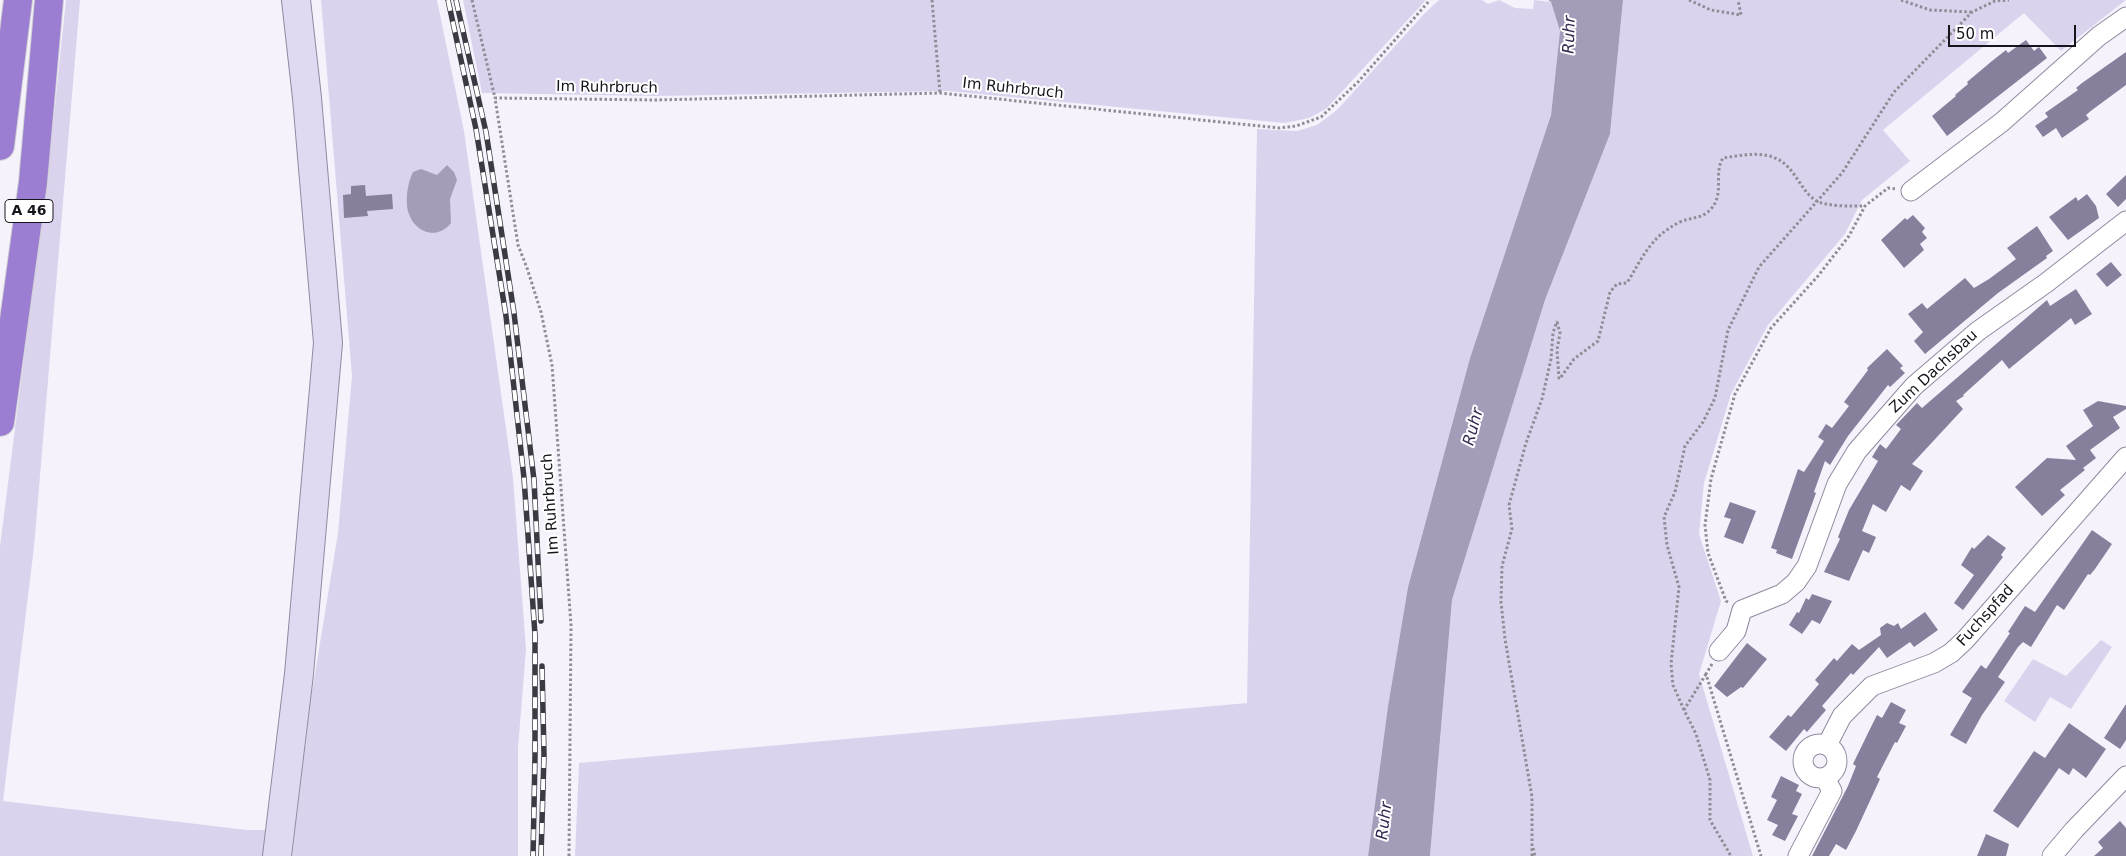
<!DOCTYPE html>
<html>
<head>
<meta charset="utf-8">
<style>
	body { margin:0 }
	#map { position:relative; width:2126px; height:856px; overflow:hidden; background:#f5f2fc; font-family:"DejaVu Sans",sans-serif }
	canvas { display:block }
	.scale { position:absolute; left:1948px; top:25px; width:128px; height:22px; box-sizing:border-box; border:2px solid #16141c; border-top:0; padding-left:6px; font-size:15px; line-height:18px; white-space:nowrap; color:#16141c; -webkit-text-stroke:4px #fff; paint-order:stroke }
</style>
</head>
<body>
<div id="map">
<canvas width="2126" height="856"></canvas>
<div class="scale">50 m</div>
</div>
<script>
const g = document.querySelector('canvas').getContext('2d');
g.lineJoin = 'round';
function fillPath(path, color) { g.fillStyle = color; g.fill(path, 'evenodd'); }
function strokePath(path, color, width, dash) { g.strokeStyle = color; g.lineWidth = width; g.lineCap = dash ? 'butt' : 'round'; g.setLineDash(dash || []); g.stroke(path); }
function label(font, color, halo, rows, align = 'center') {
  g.font = font + ' "DejaVu Sans",sans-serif'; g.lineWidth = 4; g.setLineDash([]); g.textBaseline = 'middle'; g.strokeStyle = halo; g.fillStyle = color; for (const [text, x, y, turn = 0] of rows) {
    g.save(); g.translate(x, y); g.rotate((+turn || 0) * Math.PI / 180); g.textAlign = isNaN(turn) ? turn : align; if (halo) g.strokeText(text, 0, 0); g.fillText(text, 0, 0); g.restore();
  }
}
const green = new Path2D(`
	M66 0H80L34 547 3 801 247 830H269L266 856H0V546L50 153Z
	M321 0H437L464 131 513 478 526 649 518 748V856H292L311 698 338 533 352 376Z
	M463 0H1426L1326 109 1309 118 1285 123 948 91 656 96 482 93Z
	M1439 0H1482L1488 4 1499 0 1515 8 1533 9 1534 0 1551 2 1560 31 1551 115 1470 358 1408 587 1388 706 1368 856H575L579 763 1247 703 1257 129 1297 131 1317 125 1337 110 1424 14Z
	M1623 0H2126L2061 51 2024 13 1883 130 1910 161 1862 200 1845 234 1768 325 1731 394 1704 483 1699 534 1721 601 1699 674 1753 856H1430L1452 600 1545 300 1610 134Z
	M2101 640 2112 647 2071 709 2050 697 2035 722 2004 701 2033 659 2066 676Z`);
const water = new Path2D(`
	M1548 0H1623L1610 134 1545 300 1452 600 1430 856H1368L1388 706 1408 587 1470 358 1551 115 1560 31 1551 2Z
	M447 165 454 172 457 180 450 199 451 223C435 243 410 230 407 206 406 195 408 182 413 172L421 169 437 175Z`);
const building = new Path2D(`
	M2026 40 2034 51 2039 47 2047 58 1947 136 1932 116 1956 96 1955 95 1968 84 1967 82 1992 61 2006 50 2008 53Z
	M2126 52V85L2092 110 2086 115 2089 119 2062 138 2056 128 2043 137 2035 126 2048 117 2045 113 2078 90 2076 88 2082 83Z
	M2126 175V199L2118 207 2106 194Z
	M365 185 366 196 392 194 393 209 367 211 368 216 344 218 343 195 351 194V186Z
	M2087 194 2096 206 2099 218 2068 240 2049 217 2076 197 2078 201Z
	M1913 215 1925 228 1922 232 1927 238 1920 244 1924 250 1904 268 1881 240 1905 218 1907 220Z
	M2037 226 2053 251 2046 256 2047 258 1998 293 1925 354 1914 341 1923 332 1908 314 1922 303 1927 309 1965 278 1974 288 1989 279 2016 259 2007 248Z
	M2111 262 2122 275 2107 287 2096 274Z
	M2076 289 2092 314 2075 325 2071 318 2009 369 2002 360 1963 395 1964 396 1956 401 1963 409 1912 464 1923 471 1910 491 1901 485 1886 512 1873 504 1862 531 1876 537 1869 553 1863 550 1849 581 1824 572 1840 539 1838 537 1849 510 1878 461 1872 457 1880 444 1886 449 1901 429 1896 425 1917 403 1922 408 2047 300 2050 306Z
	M1887 349 1903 366 1900 368 1905 373 1890 387 1888 385 1848 436 1830 465 1825 461 1814 492 1816 493 1792 559 1776 553 1777 550 1771 548 1798 469 1804 472 1824 441 1818 437 1826 424 1832 428 1849 406 1844 402 1868 370 1867 368Z
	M2098 401 2126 406V409L2113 417 2120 428 2090 450 2096 458 2083 468 2085 470 2060 490 2065 495 2042 516 2015 487 2047 458 2076 460 2066 446 2093 426 2083 410Z
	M1730 502 1756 511 1743 544 1724 537 1731 519 1724 517Z
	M2092 530 2112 544 2095 569 2090 575 2088 574 2064 610 2057 605 2031 647 2023 642 2018 647 1998 677 2005 682 1982 715 1966 744 1950 735 1972 698 1962 692 1981 665 1986 669 2010 633 2008 632 2025 606 2035 612Z
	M1988 535 2006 548 2001 555 2003 557 1963 610 1954 603 1974 575 1961 565 1972 547 1974 549Z
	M1812 594 1832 601 1820 624 1812 620 1802 634 1789 625 1797 612 1799 613 1806 598 1809 600Z
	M1925 612 1938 630 1914 647 1910 642 1887 658 1879 647 1853 675 1851 673 1822 706 1826 710 1807 732 1804 729 1786 751 1769 737 1788 715 1791 717 1819 684 1815 680 1834 658 1837 661 1852 644 1859 650 1881 635 1880 628 1887 623 1894 626 1898 623 1901 629Z
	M1747 643 1767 659 1743 688 1741 687 1727 697 1714 686Z
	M1891 702 1906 710 1899 723 1906 726 1897 743 1895 742 1877 777 1880 779 1856 831 1846 850 1836 844 1829 856H1812L1848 786 1856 766 1853 764 1869 731 1877 715 1882 718Z
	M2126 704V740L2120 749 2104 738Z
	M2069 723 2106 749 2086 778 2073 768 2069 775 2059 768 2018 828 1993 811 2034 751 2045 758Z
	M1781 776 1799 785 1796 791 1802 794 1792 814 1798 816 1785 841 1772 835 1778 825 1767 820 1777 800 1771 797Z
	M2120 821 2126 828V856H2094L2103 848 2098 842Z
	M1986 834 2009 844 2006 856H1977Z`);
const path = new Path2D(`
	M472 0 495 98
	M932 0 940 93
	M1689 0 1711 10 1741 15 1738 0
	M1901 0 1930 10 1971 12
	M1557 322 1560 333 1557 350 1559 378 1561 377
	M1561 377 1574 359 1598 341 1610 292 1617 284 1627 283C1643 257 1650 237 1680 222 1691 217 1702 219 1711 209 1725 193 1713 174 1723 158 1744 155 1769 149 1786 165 1797 175 1803 192 1815 200 1826 207 1852 206 1865 206
	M1728 602 1726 601 1708 553 1705 525 1711 479 1735 394 1771 328 1818 276 1849 236 1865 206 1888 188 1896 189
	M1712 664 1706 674 1761 856
	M1706 674 1684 710 1696 734 1710 780V820L1731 856
	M1684 710 1673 685 1671 664 1679 587 1667 545 1664 517 1675 492 1685 446 1703 422 1715 398 1728 330 1759 267 1842 173 1894 92 1972 12 1995 1 2009 0
	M1533 848 1535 856
	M569 856 571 625 552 365 541 312 527 268 518 245 495 98 656 100 940 93 1279 128 1296 126 1321 117 1358 82 1430 0
	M1532 856V797L1505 639 1501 602 1502 566 1512 529 1509 505 1526 443 1542 399 1551 359 1553 333 1557 321`);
const minor = new Path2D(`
	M1911 191 2002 122 2099 36 2126 17
	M1719 651 1736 631 1742 610 1782 594 1796 582 1807 566 1837 484 1857 451 1914 386 1978 331 2046 283 2126 221
	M1803 761a17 17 0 1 1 34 0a17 17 0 1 1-34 0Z
	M1827 745 1842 716 1872 686 1934 663 1951 653 1965 640 2126 457
	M1798 856 1832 791 1825 778
	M2052 856 2074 830 2126 776`);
const secondary = new Path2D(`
	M277 856 299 674 328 343 307 98 296 0`);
const motorway = new Path2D(`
	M0 146 18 0
	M0 422 33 182 49 0`);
const rail = new Path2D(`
	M448 0 476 129 506 316 524 478 535 635V756L533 856
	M456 0 486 132 514 313 534 480 541 621
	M541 856 544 755 542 666`);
const shields = [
	[29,211,48]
];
const shieldNames = [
	["A 46",29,211]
];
const streetNames = [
	["Im Ruhrbruch",607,88,1],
	["Im Ruhrbruch",1013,89,6],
	["Zum Dachsbau",1934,372,-43],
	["Im Ruhrbruch",551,504,-94],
	["Fuchspfad",1986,616,-48]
];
const waterNames = [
	["Ruhr",1570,35,-88],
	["Ruhr",1474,427,-75],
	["Ruhr",1385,821,-83]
];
fillPath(green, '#dbd3ee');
fillPath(water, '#a59cba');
fillPath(building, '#887f9d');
strokePath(minor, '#90899f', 21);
strokePath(secondary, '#90899f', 30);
strokePath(motorway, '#d0d0d2', 30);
strokePath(path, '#8f8c95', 3, [2.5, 2.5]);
strokePath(minor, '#fff', 19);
strokePath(secondary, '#e1d8f2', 28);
strokePath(motorway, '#9b7ed2', 28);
strokePath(rail, '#3b3941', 5.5);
strokePath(rail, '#fff', 4, [11]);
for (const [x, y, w] of shields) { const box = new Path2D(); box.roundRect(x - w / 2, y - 11.5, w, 23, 4); g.fillStyle = '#fff'; g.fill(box); strokePath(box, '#16141c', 1); }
label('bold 14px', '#16141c', null, shieldNames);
label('15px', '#16141c', '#fff', streetNames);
label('italic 16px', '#372852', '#fff', waterNames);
</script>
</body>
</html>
